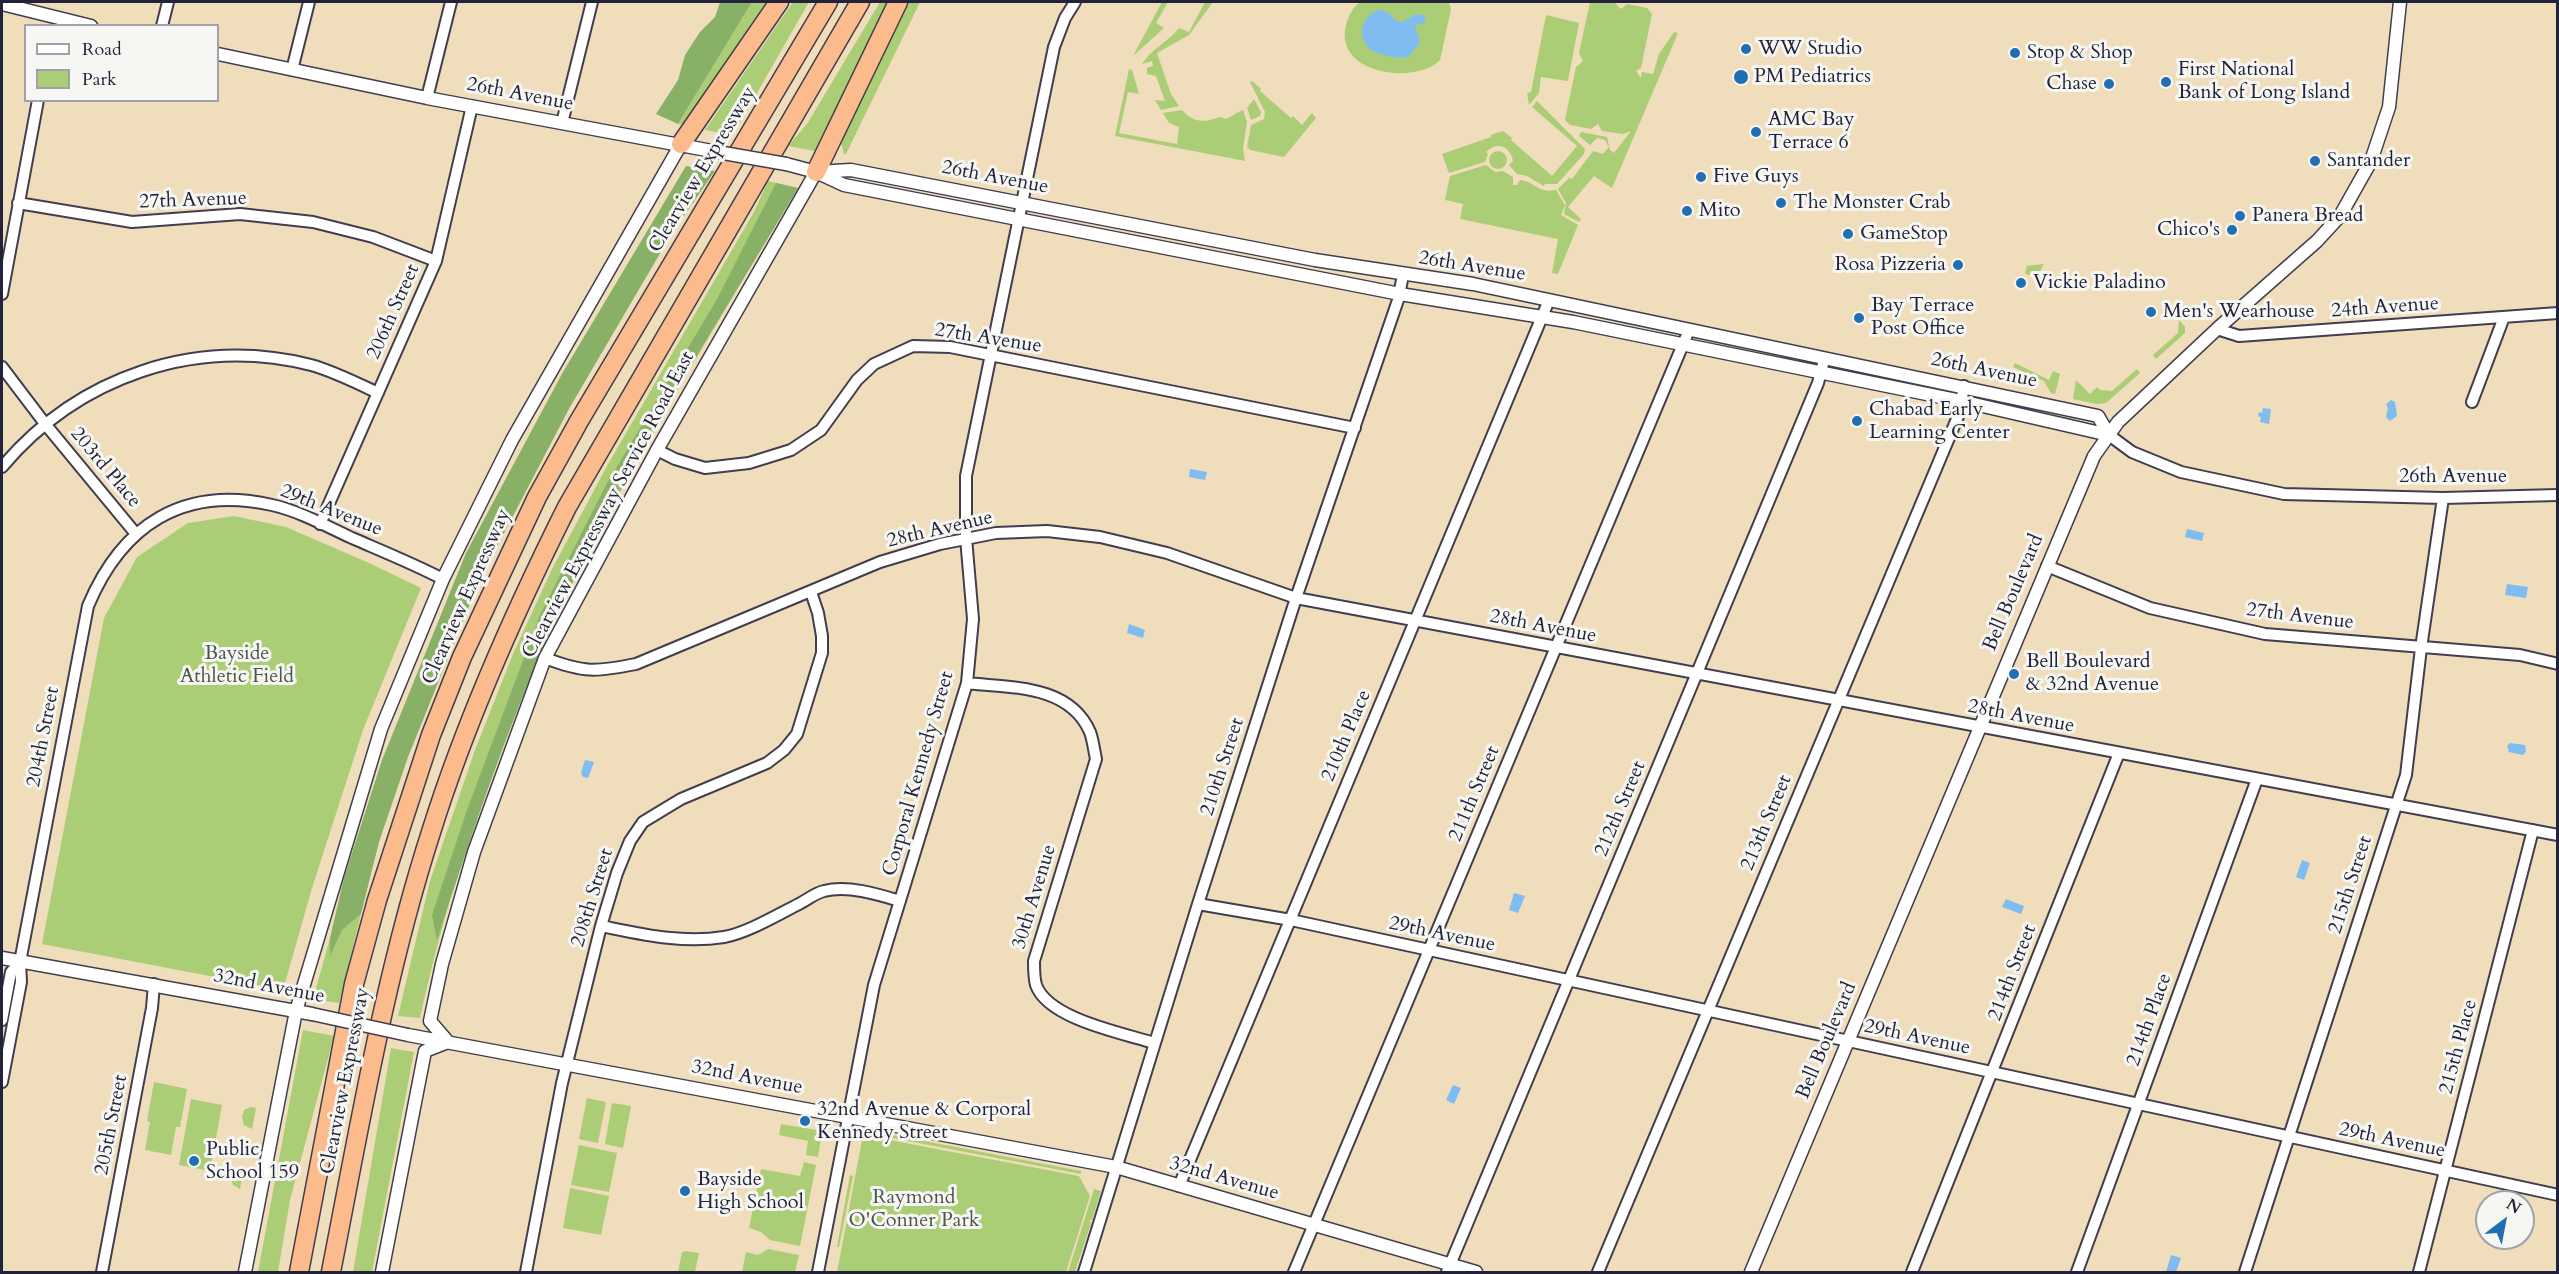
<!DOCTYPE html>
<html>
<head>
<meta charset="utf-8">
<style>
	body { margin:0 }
	#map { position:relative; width:2559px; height:1274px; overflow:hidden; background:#efddbb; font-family:Cardo,serif }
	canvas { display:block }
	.frame { position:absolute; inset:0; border:3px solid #22223b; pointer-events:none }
	.legend { position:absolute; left:24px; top:24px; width:195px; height:78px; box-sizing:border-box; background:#f6f6f2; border:2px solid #a1a1a9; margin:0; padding:8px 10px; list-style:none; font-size:18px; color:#22223b }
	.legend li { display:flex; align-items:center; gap:12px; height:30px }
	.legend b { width:30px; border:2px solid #a1a1a9 }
	.north { position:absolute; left:2475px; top:1190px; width:60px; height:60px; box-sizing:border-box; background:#f6f6f2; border:2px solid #a1a1a9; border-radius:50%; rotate:32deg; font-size:16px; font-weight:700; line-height:24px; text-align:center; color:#22223b }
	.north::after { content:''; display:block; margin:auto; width:21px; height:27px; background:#1f6fb2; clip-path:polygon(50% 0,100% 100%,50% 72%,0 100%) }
</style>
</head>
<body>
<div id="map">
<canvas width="2559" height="1274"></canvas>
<div class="frame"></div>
<ul class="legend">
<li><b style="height:8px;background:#fff"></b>Road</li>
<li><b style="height:16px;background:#abcd75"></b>Park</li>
</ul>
<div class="north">N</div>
</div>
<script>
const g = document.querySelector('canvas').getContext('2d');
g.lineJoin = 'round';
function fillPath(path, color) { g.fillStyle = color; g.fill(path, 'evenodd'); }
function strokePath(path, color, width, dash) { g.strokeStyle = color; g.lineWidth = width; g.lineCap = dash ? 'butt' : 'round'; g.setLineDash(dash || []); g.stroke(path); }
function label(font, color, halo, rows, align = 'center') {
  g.font = font + ' Cardo,serif'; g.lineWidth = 6; g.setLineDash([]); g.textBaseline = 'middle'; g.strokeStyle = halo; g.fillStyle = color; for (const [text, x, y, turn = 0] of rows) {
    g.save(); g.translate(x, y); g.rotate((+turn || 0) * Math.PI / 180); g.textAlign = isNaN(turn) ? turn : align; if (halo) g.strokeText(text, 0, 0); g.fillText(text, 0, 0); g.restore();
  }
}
const green = new Path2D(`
	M752 2H774L691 126 678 124Z
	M793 2H809L733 135 705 130Z
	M880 2H893L820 152 788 146 807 124Z
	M906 2H920L846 154H844L840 139Z
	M1162 2H1168L1156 23 1164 28 1133 56Z
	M1205 2H1213L1189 35 1157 53 1171 94 1179 106 1161 110 1155 100 1165 101 1156 76 1147 74V68L1153 66 1152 61 1142 64C1151 49 1168 42 1179 28L1189 32Z
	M1360 2H1449L1451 9 1440 60C1418 84 1339 76 1345 30 1347 19 1351 9 1360 2Z
	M1590 2H1614L1621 9 1627 4 1647 8 1652 14 1641 68 1636 71 1641 78 1642 72 1653 74 1659 54 1674 32 1678 33 1612 188 1594 176 1568 207 1581 219 1579 222 1564 214 1566 203 1558 189 1569 178 1572 179 1593 151 1603 154 1609 147 1605 140 1597 138 1590 145 1579 136 1581 132 1607 137 1610 150 1614 153 1631 131 1623 134 1602 131 1598 124 1591 129 1570 125 1565 120 1576 67 1583 61 1579 53Z
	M1546 15 1579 23 1568 81 1541 77 1539 93 1529 105 1527 93 1531 92Z
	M1129 69 1132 70 1139 94 1128 92 1119 133 1177 144 1179 127 1169 123 1163 113 1182 110C1195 124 1204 122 1221 117L1225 119C1233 117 1236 112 1243 110L1247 122 1243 148 1245 161 1115 136Z
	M1252 81 1261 89 1260 91 1291 118 1293 116 1302 125 1312 113 1316 118 1284 157 1250 150 1247 147 1251 125 1264 119 1265 112 1250 82Z
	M1254 99 1261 112 1260 116 1251 120 1247 108Z
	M1537 101 1585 149 1584 154 1557 184H1545L1544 186 1527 176 1517 174 1509 165 1513 161C1510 146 1497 141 1486 152L1488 154 1485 162 1449 173 1442 154 1491 137V135L1503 131 1512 138 1511 140 1552 176 1577 146 1532 107Z
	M1489 160a9 9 0 1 1 18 0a9 9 0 1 1-18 0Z
	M1486 165 1495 172 1503 171 1513 177V185H1517L1520 180C1535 181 1537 194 1556 190L1565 205 1561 215 1578 225 1558 274 1552 273 1558 239 1460 219 1463 204 1445 200 1450 176Z
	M768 181 798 188C716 325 632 461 562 605 499 734 451 878 420 1018L398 1016 430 881 475 750 513 654 552 569 607 466 754 212Z
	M2044 264 2037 277 2025 274 2027 266Z
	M2179 320 2185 327V333L2156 359 2153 355 2178 333Z
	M2015 363 2049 380 2053 371 2060 374 2055 394 2051 393 2044 381 2013 367Z
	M2137 369 2140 373 2106 403 2096 404 2073 399 2076 380 2090 394 2097 387 2100 390 2112 391Z
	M234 516 286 527 369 563 421 588 363 730 312 888 283 990 42 944 104 618 137 557 188 523Z
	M361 914 339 1003 313 999 330 938 331 955 342 930Z
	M303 1030 334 1036 290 1200 278 1272H258Z
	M391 1048 414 1052 372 1272H353Z
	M154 1082 187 1089 180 1127H176L171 1155 145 1150 150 1122 147 1121Z
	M587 1098 606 1102 598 1143 579 1139Z
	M191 1099 222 1105 210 1171 179 1165Z
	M612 1103 631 1106 623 1148 605 1144Z
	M251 1107 256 1108 252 1129 244 1125 242 1117 244 1110Z
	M781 1124 822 1131 818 1157 806 1155 808 1141 779 1135Z
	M867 1130 1081 1171V1174L866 1133Z
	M863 1135 1079 1176 1090 1196 1066 1272H837Z
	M579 1145 617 1153 609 1192 571 1185Z
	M804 1162 816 1165 800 1246 770 1240 761 1232 749 1228 761 1169 800 1176Z
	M240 1167 244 1168 240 1189 233 1185 230 1177 233 1170Z
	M850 1175 853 1176 839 1247H837Z
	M570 1188 609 1196 601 1235 563 1228Z
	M1094 1189 1101 1191 1092 1220H1089L1091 1223 1075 1272H1068Z
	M768 1249 799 1255 795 1272H742L746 1252 758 1255Z
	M686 1251 699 1253 695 1272H678L682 1252Z`);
const forest = new Path2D(`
	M720 2H752L678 124 656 114 678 80 685 55 700 32 715 17Z
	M686 166 715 171 672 233 570 407 480 579 408 757 379 842 361 914 342 930 330 957V938L344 878 382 760 466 553 563 372Z
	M776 183 798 188C716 326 627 463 560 609 511 716 474 827 437 940L432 915 467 810 540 615 606 485 716 301Z`);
const water = new Path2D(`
	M1378 10C1401 12 1388 33 1416 14L1423 15 1426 19 1424 23 1415 25 1420 43 1408 57C1399 59 1377 55 1370 49 1356 37 1362 16 1378 10Z
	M2391 400 2395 402 2397 416 2390 421 2386 417 2388 408 2386 404Z
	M2263 408 2271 409 2269 424 2260 422 2261 417 2258 416 2259 412 2262 413Z
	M1190 469 1207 472 1205 480 1189 477Z
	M2187 529 2204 533 2202 541 2185 537Z
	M2507 584 2528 587 2526 598 2505 595Z
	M1129 624 1145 630 1143 638 1127 633Z
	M2510 743 2525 745 2526 751 2523 755 2509 752 2507 746Z
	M585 760 594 762 588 778 583 777 581 773Z
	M2302 860 2310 863 2304 880 2296 877Z
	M1514 893 1525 896 1518 913 1509 910Z
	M2006 899 2024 906 2021 914 2002 907Z
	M1453 1085 1461 1088 1454 1104 1446 1100Z
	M2171 1255 2181 1258 2176 1272H2166Z`);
const minor = new Path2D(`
	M162 26 168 2
	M292 70 309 2
	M427 98 451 2
	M562 123 592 2
	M18 203 132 222 240 214 313 222 373 237 436 261
	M2 294 38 100
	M2217 329 2239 336 2558 313
	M2 367 46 425 136 534
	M2472 402 2504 317
	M2109 435 2132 452 2181 472 2284 494 2443 498 2558 495
	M657 450 675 459 705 468 749 463 791 450 821 430 857 380 874 364 913 346 950 347 1355 428
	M2 467C78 377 195 336 311 365 333 371 357 383 378 393
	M320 524 436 261 472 106
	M2047 566 2150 608 2265 634 2520 655 2558 664
	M545 658C584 673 596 672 636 664L880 562 940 544 996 533 1047 531 1100 537 1167 553 1296 598 2558 835
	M967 683C1010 688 1069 684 1090 732 1093 740 1094 750 1096 759L1034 961C1034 968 1034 978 1036 985 1048 1019 1123 1033 1154 1043
	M1198 904 1291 920 2558 1195
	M601 926C641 934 682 944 724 937 747 933 777 915 799 904 807 900 815 893 824 891 848 885 877 894 900 901
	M2 1020 11 972 20 962
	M2 1082 21 982 20 962 88 606C122 525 183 485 272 505 299 511 326 526 352 538 382 551 414 564 443 579
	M1179 1186 1549 300
	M102 1272 152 1008 154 984
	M526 1272 562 1083 601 926 617 873 630 841 643 822 681 799 767 763 784 750 797 734 822 653V636L818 613 811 592
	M818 1272 874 985 967 683 973 619 966 538V476L1054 47 1065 18 1075 2
	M1084 1272 1198 904 1296 598 1398 300 1403 275
	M1294 1272 1689 330
	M1447 1272 1818 383 1823 364
	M1598 1272 1959 414 1964 386
	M1912 1272 2119 753
	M2077 1272 2257 779
	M2245 1272 2406 775 2421 648 2443 498
	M2419 1272 2533 830`);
const tertiary = new Path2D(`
	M2 4 91 26
	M218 54 427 98 712 151
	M786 164 816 172 844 185 1400 294 1573 322 1961 401 2109 435
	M816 172 851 170 1315 260 1473 284 2098 416 2109 435
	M2 958 312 1014
	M408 1035 1116 1167 1476 1272
	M245 1272 296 1011 381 729 443 579 512 440 681 144
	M382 1272 425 1051 448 1042 430 1021 442 964 474 852 545 658 657 450 816 172
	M1751 1272 2094 456 2118 422 2217 329 2317 241 2340 216 2371 161 2389 107 2400 2`);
const motorway = new Path2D(`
	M681 144 779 2
	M816 172 898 2
	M299 1272 354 984 377 900 431 735 462 657 537 497 579 421 828 2
	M331 1272C360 1124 385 974 432 829 467 718 515 611 567 507L860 2`);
const tertiaryBridge = new Path2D(`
	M712 151 786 164
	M312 1014 408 1035`);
const markers = [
	[1746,49,6,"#1f6fb2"],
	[2015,53,6,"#1f6fb2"],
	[1741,77,8,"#1f6fb2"],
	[2166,82,6,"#1f6fb2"],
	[2109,84,6,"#1f6fb2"],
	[1756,132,6,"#1f6fb2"],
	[2315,161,6,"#1f6fb2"],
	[1701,177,6,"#1f6fb2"],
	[1781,203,6,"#1f6fb2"],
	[1687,211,6,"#1f6fb2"],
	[2240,216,6,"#1f6fb2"],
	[2232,230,6,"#1f6fb2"],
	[1848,234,6,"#1f6fb2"],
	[1958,265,6,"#1f6fb2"],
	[2021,283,6,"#1f6fb2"],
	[2151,312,6,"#1f6fb2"],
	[1859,318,6,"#1f6fb2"],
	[1857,421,6,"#1f6fb2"],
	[2014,674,6,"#1f6fb2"],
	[805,1121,6,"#1f6fb2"],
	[194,1161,6,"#1f6fb2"],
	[685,1191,6,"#1f6fb2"]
];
const poiNames = [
	["WW Studio",1758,49],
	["Stop & Shop",2027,53],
	["First National",2178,70],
	["Bank of Long Island",2178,93],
	["PM Pediatrics",1754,77],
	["Chase",2097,84,"right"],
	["AMC Bay",1768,120],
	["Terrace 6",1768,143],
	["Santander",2327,161],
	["Five Guys",1713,177],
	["The Monster Crab",1793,203],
	["Mito",1699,211],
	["Panera Bread",2252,216],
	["Chico's",2220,230,"right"],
	["GameStop",1860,234],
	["Rosa Pizzeria",1946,265,"right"],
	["Vickie Paladino",2033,283],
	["Bay Terrace",1871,306],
	["Post Office",1871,329],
	["Men's Wearhouse",2163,312],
	["Chabad Early",1869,410],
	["Learning Center",1869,433],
	["Bell Boulevard",2026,662],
	["& 32nd Avenue",2026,685],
	["32nd Avenue & Corporal",817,1110],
	["Kennedy Street",817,1133],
	["Public",206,1150],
	["School 159",206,1173],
	["Bayside",697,1180],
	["High School",697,1203]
];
const streetNames = [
	["26th Avenue",520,95,11],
	["Clearview Expressway",703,170,-59],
	["26th Avenue",995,178,11],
	["27th Avenue",193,201,-2],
	["26th Avenue",1472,267,9],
	["24th Avenue",2385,308,-4],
	["206th Street",394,312,-66],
	["27th Avenue",988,339,9],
	["26th Avenue",1984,371,12],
	["203rd Place",105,468,50],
	["26th Avenue",2453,477],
	["Clearview Expressway Service Road East",609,505,-62],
	["29th Avenue",331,511,22],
	["28th Avenue",940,530,-13],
	["Bell Boulevard",2014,593,-67],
	["Clearview Expressway",467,597,-66],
	["27th Avenue",2300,617,7],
	["28th Avenue",1543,627,11],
	["28th Avenue",2021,717,11],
	["210th Place",1347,736,-67],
	["204th Street",44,737,-79],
	["210th Street",1223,767,-72],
	["Corporal Kennedy Street",919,774,-74],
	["211th Street",1475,794,-67],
	["212th Street",1621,809,-67],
	["213th Street",1767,823,-67],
	["215th Street",2351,885,-72],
	["30th Avenue",1035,897,-73],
	["208th Street",593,898,-73],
	["29th Avenue",1442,935,12],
	["214th Street",2013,973,-69],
	["32nd Avenue",269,987,11],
	["214th Place",2150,1020,-70],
	["29th Avenue",1917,1038,12],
	["Bell Boulevard",1827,1041,-67],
	["215th Place",2459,1047,-75],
	["32nd Avenue",747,1078,11],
	["Clearview Expressway",346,1081,-79],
	["205th Street",112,1125,-79],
	["29th Avenue",2392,1141,12],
	["32nd Avenue",1224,1179,16]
];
const parkNames = [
	["Bayside",237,654],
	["Athletic Field",237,677],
	["Raymond",914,1198],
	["O'Conner Park",914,1221]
];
fillPath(green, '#abcd75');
fillPath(forest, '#88b066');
fillPath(water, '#7fbcf2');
strokePath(minor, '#413e4e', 14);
strokePath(tertiary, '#413e4e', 15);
strokePath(motorway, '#413e4e', 21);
strokePath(minor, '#fff', 10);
strokePath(tertiary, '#fff', 12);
strokePath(motorway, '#fbbb8c', 18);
strokePath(tertiaryBridge, '#413e4e', 15, []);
strokePath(tertiaryBridge, '#fff', 12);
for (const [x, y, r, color] of markers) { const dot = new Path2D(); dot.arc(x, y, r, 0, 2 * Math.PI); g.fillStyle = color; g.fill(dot); strokePath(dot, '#f6f6f2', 2); }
label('20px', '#22223b', '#f6f6f2', poiNames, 'left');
label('20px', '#22223b', '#f6f6f2', streetNames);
label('20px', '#4b554c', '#f6f6f2', parkNames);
</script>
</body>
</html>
